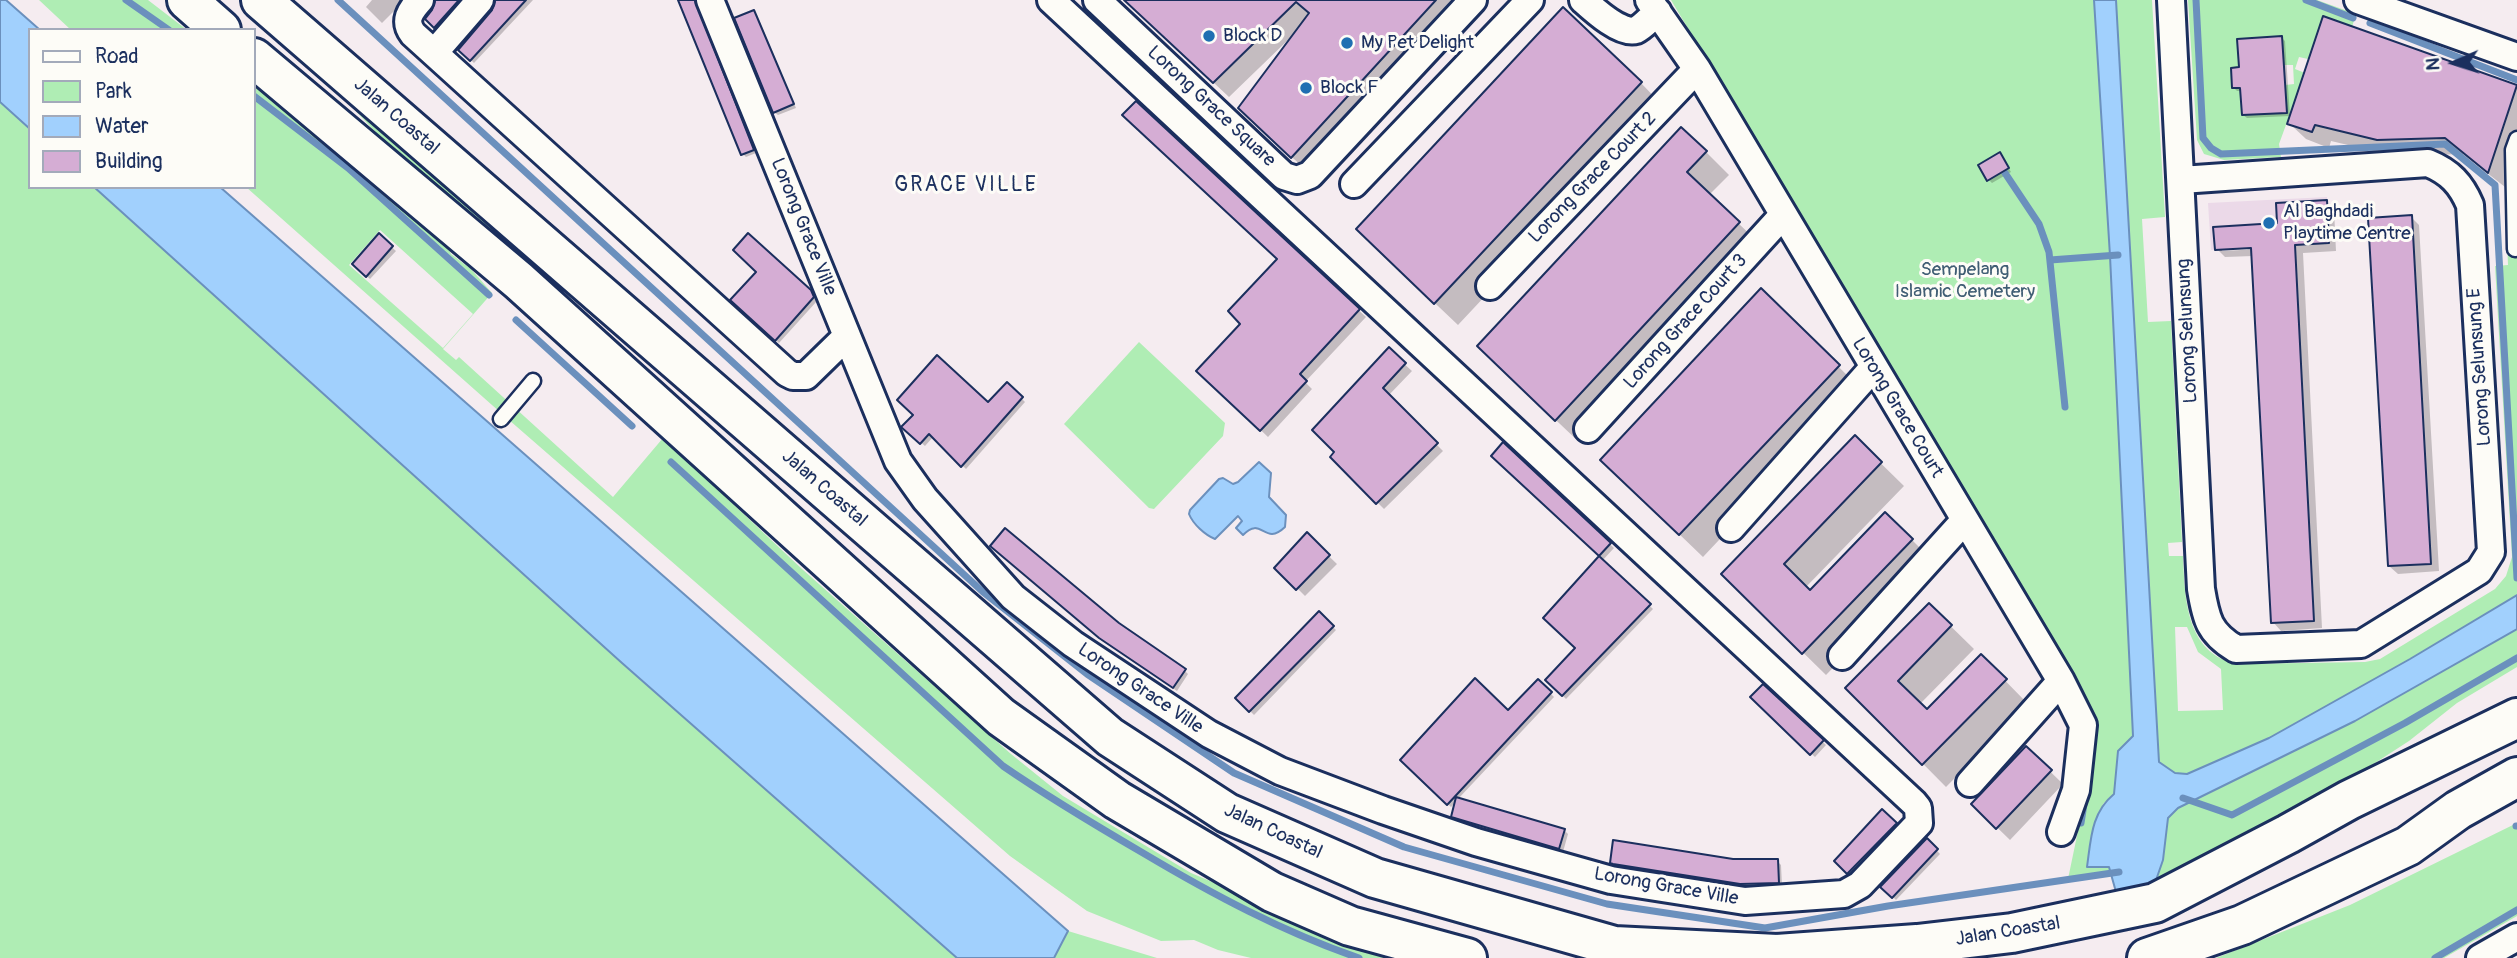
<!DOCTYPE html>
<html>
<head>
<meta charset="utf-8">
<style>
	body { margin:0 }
	#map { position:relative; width:2517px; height:958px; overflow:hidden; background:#f5ecf0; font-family:Pangolin,sans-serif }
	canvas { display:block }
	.legend { position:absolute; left:28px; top:28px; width:228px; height:161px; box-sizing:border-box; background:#fdfcf7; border:2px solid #a3aaba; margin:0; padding:9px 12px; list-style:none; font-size:21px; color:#1b2f5e }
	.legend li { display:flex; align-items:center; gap:14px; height:35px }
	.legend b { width:35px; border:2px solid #a3aaba }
	.north { position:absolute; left:2419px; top:28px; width:70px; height:70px; -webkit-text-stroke:5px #fdfcf7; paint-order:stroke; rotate:267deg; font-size:19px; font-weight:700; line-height:28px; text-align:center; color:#1b2f5e }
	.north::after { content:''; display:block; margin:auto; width:24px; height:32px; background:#1b2f5e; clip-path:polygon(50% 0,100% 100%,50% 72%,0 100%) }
</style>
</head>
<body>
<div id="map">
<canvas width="2517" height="958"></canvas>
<ul class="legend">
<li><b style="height:9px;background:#fdfcf7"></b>Road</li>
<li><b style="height:19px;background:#afedb4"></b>Park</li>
<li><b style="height:19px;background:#a1d0fd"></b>Water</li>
<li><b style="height:19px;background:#d5add4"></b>Building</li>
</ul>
<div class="north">N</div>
</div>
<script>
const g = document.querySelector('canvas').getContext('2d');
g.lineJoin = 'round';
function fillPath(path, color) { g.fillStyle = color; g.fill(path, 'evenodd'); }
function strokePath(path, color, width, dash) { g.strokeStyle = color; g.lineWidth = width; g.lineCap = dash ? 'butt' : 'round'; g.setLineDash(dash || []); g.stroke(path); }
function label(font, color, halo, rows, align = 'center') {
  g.font = font + ' Pangolin,sans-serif'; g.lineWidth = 6; g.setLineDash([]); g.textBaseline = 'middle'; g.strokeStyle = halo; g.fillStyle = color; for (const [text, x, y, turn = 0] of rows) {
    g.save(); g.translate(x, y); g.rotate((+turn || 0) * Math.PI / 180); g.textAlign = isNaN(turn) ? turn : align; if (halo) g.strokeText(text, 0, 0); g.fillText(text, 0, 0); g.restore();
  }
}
const built = new Path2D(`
	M2327 197 2329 243 2211 250 2208 203Z`);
const green = new Path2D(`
	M39 0H148L187 30H71Z
	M1671 0H2094L2110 256 2133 736 2118 751 2114 794 2103 804 2087 867H2109L2110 874 2068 879 2090 773 2060 661 2064 659Z
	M2116 0H2152L2165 217 2142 219 2148 322 2171 321 2182 542 2168 543 2169 556H2183C2185 600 2186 652 2236 664L2365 662 2380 659 2495 589 2506 576 2512 557 2495 266 2508 265 2506 217 2517 216V595L2410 659 2269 738 2187 774 2175 773 2159 762ZM2175 627H2187L2198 652 2221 669 2223 710 2178 711Z
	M2188 0H2317L2356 14 2352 27 2323 16 2308 59 2299 57 2295 69 2305 73 2279 144 2281 157 2224 160 2204 154 2197 140ZM2282 36 2284 65H2293L2294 84 2285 85 2287 113 2242 115 2240 88 2232 87 2231 68 2239 67 2237 39Z
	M267 17 498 222 548 282 417 176Z
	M254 80 444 238 451 254 471 269 492 293 443 349 456 360 459 357 613 497 663 438 802 569 1011 754 1063 796 1191 873 1222 886 1292 922 1387 958H1251L1218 950 1194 940 1161 941 1087 911 1010 856 501 413 246 187H254ZM380 230 473 314 443 348 349 265Z
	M0 102 30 129V187H94L622 663 957 958H0Z
	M1139 342 1225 423 1223 436 1154 509 1149 508 1064 424Z
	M2517 629V667L2457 703 2409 741 2324 796 2158 886 2116 892 2155 883 2168 818 2178 808 2355 721Z
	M2517 823V916L2444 958H2216L2350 905Z
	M1068 931 1157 958H1054Z`);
const water = new Path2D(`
	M0 0H6L40 30H30V129L0 102Z
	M2094 0H2116L2159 762 2175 773 2187 774 2269 738 2410 659 2517 595V629L2355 721 2178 808 2168 818 2163 860 2155 883 2116 892 2109 867H2087C2091 839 2091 813 2114 794L2118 751 2133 736 2110 256Z
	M94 187H220L1068 931 1054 958H957L622 663Z
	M1259 462 1271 473 1269 497 1286 515 1285 527C1264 547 1262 515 1243 535L1236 528 1242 521 1238 516 1215 539C1205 535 1193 524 1189 514L1190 510 1219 479 1223 478 1233 484 1238 482Z`);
const shadow = new Path2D(`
	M372 0H405L382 23 366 7Z
	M437 0H466L439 31 427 19 437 4Z
	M497 0H533L474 63 460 49 493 11Z
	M679 0H698V11L756 153 746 157 743 154Z
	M1125 0H1465L1307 171 1255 123 1290 41 1288 40 1229 97Z
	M754 12 757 15 796 108 778 115 774 112Z
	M2324 18 2517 86V152L2505 187 2463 154 2395 156 2331 141 2329 148 2306 139 2289 123Z
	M2282 38 2285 41 2290 116 2247 118 2243 115 2242 91H2237L2233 87 2240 69Z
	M1641 83 1663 106 1458 325 1381 252Z
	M1136 103 1366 317 1305 382 1312 389 1268 437 1199 371 1243 324 1280 259Z
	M1706 152 1729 175 1709 195 1762 246 1579 442 1502 369Z
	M2003 158 2011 172 1992 183 1989 180Z
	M2326 202 2334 210 2336 251 2303 253 2322 628 2281 631 2273 622 2253 256 2225 257 2217 249 2279 225ZM2260 245V249L2222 251V247Z
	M2411 217 2419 225 2439 571 2398 574 2389 566Z
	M379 236 396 251 370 279 354 264Z
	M1761 290 1861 389 1703 557 1625 482Z
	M810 292 817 301 779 343 733 300Z
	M1389 350 1412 371 1388 396 1443 451 1384 509 1332 457Z
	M1007 384 1025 402 966 469 933 437 925 446 904 427 988 405Z
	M1855 438 1904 486 1805 588 1810 593 1886 514 1935 563 1826 675 1723 574Z
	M1503 445 1614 548 1602 561 1653 609 1566 699 1547 680 1578 648 1545 617 1601 556 1493 455Z
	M1307 535 1337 564 1305 596 1277 568Z
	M1929 605 1974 649 1919 705 1927 712 1981 656 2028 704 1946 787 1848 688Z
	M1319 614 1336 630 1254 715 1237 698Z
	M1105 641 1185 671 1188 674 1177 691Z
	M1538 681 1554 697 1458 799 1564 830 1568 834 1563 852 1456 820 1453 816 1457 801 1451 807 1402 760 1508 713Z
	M1763 686 1826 745 1815 757 1753 697Z
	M2026 748 2063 784 2010 840 1973 804Z
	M1882 812 1899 828 1852 876 1836 861Z
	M1927 840 1940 854 1896 900 1883 887Z
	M1732 860 1777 861 1781 865 1782 886 1744 887 1616 866 1612 863Z`);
const stream = new Path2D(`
	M126 0 169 30
	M338 0 983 592 1087 674 1234 773 1404 847 1607 904 1765 928 1888 906 2119 872
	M2196 0 2203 138 2211 148 2221 154 2445 144 2495 185 2517 578
	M2306 0 2353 18
	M2370 23 2517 80
	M254 96 348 168 489 295
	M2005 173 2039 224 2049 252 2065 407
	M2050 260 2118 255
	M516 320 632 426
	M671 462 1003 766C1048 797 1095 825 1143 853 1212 894 1283 932 1359 958
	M2183 798 2232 815 2405 723 2517 658
	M2081 823 2085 798
	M2516 826H2517
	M2435 958 2517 910`);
const building = new Path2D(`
	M435 0H459L434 28 425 19 432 10Z
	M495 0H526L470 61 458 50 492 10Z
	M678 0H695L754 150 741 155Z
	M1124 0H1436L1291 158 1238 108 1309 13 1296 2 1213 83Z
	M1563 7 1642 82 1434 304 1356 229Z
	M754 10 794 104 773 113 734 18Z
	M2323 16 2517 85 2488 173 2445 138 2377 140 2315 125 2312 132 2287 124Z
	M2282 36 2287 113 2242 115 2240 88H2232L2231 68 2239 67 2237 39Z
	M1136 101 1360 309 1300 374 1307 381 1260 431 1196 371 1240 324 1228 311 1277 259 1122 115Z
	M1681 127 1707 151 1687 172 1740 222 1555 421 1477 346Z
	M2000 152 2009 168 1987 181 1978 165Z
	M2327 200 2329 243 2295 245 2314 621 2271 623 2251 248 2215 250 2213 227 2277 223 2276 203Z
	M2412 215 2431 564 2388 566 2368 218Z
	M379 233 393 246 366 277 352 264Z
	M748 233 811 290 814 297 775 341 730 300 756 272 733 250Z
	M1761 288 1840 365 1679 535 1600 460Z
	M1389 347 1406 363 1383 388 1438 443 1376 504 1330 457 1334 452 1312 430Z
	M937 355 988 402 1007 382 1023 397 961 467 929 434 920 444 901 427 913 415 897 400Z
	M1855 435 1882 462 1784 564 1810 590 1885 512 1913 539 1802 654 1721 574Z
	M1503 442 1611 543 1599 556 1491 456Z
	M1005 528 1119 623 1186 669 1173 688 1099 638 990 546Z
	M1307 532 1330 555 1296 590 1274 568Z
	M1599 556 1651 604 1562 696 1545 680 1575 648 1543 618Z
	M1929 603 1952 625 1898 681 1927 709 1981 654 2007 679 1922 765 1845 688Z
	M1319 611 1334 626 1249 712 1235 698Z
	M1475 678 1508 710 1538 679 1552 692 1447 805 1400 760Z
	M1763 684 1824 740 1810 755 1750 697Z
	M2026 746 2052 770 1996 829 1971 804Z
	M1456 797 1565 829 1559 849 1451 817Z
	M1882 809 1897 823 1847 874 1834 861Z
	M1927 838 1938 849 1892 898 1880 887Z
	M1613 840 1733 859H1778L1779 883 1740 884 1613 864 1610 863Z`);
const lane = new Path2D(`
	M2515 249 2513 150 2517 139
	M501 419 533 381`);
const street = new Path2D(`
	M420 0C410 11 403 21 413 34L787 373 793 376H806L847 336
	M710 0 898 461 925 499 1013 597 1073 644 1209 734 1280 771 1383 810 1476 842 1611 880 1745 901 1844 894 1860 885 1919 823 1918 808 1914 803 1051 0
	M1097 0 1284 176 1297 180 1310 175 1473 0
	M1583 0C1593 9 1621 35 1636 30 1643 27 1651 17 1658 12
	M1649 0 1697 69 2061 681 2083 725 2076 790 2061 832
	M2171 0 2201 589C2206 619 2209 633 2236 649L2361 644 2479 571 2491 552 2470 205C2461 184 2450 172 2428 163L2181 180
	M2358 0 2517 57
	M434 53 480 0
	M1354 184 1530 0
	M1490 286 1697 69
	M1588 429 1783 215
	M1731 528 1873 368
	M1842 656 1964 521
	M1970 783 2061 681
	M2480 958 2517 937`);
const highway = new Path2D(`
	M187 0 221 30
	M261 0 1110 737 1227 813 1375 878 1614 946 1777 954 1917 944 2012 933 2155 903 2288 834 2349 800 2517 718
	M254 58 519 281 1001 717 1117 800 1272 892 1350 926 1467 958
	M2147 958 2242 925 2408 846 2458 810 2517 777`);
const markers = [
	[1209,36,7,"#1f6fb2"],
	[1347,43,7,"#1f6fb2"],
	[1306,88,7,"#1f6fb2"],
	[2269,223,7,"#1f6fb2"]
];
const poiNames = [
	["Block D",1223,36],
	["My Pet Delight",1361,43],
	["Block F",1320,88],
	["Al Baghdadi",2283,212],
	["Playtime Centre",2283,234]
];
const streetNames = [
	["Lorong Grace Square",1211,107,43],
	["Jalan Coastal",396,117,41],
	["Lorong Grace Court 2",1593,178,-46],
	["Lorong Grace Ville",803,227,68],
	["Lorong Grace Court 3",1686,322,-48],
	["Lorong Selunsung",2188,331,-93],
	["Lorong Selunsung E",2480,367,-94],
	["Lorong Grace Court",1897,408,59],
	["Jalan Coastal",824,489,41],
	["Lorong Grace Ville",1140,689,34],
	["Jalan Coastal",1273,832,25],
	["Lorong Grace Ville",1666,887,10],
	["Jalan Coastal",2008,932,-9]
];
const parkNames = [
	["Sempelang",1965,270],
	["Islamic Cemetery",1965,292]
];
const neighbourhoodNames = [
	["GRACE VILLE",966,186]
];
fillPath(built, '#ebd9e8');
fillPath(green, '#afedb4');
fillPath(water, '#a1d0fd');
strokePath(water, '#6b90bd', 2);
fillPath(shadow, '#0003');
strokePath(stream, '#6b90bd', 7);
fillPath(building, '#d5add4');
strokePath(building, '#1b2f5e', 2);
strokePath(lane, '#1b2f5e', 19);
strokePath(street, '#1b2f5e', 32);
strokePath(highway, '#1b2f5e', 44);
strokePath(lane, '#fdfcf7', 14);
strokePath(street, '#fdfcf7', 26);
strokePath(highway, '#fdfcf7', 38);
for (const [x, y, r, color] of markers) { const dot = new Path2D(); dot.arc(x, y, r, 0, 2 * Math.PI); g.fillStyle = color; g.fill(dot); strokePath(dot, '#fdfcf7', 2.5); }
label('19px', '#1b2f5e', '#fdfcf7', poiNames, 'left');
label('19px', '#1b2f5e', '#fdfcf7', streetNames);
label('19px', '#405e74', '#fdfcf7', parkNames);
g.letterSpacing = '2px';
label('21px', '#1b2f5e', '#fdfcf7', neighbourhoodNames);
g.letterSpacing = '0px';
</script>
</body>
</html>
